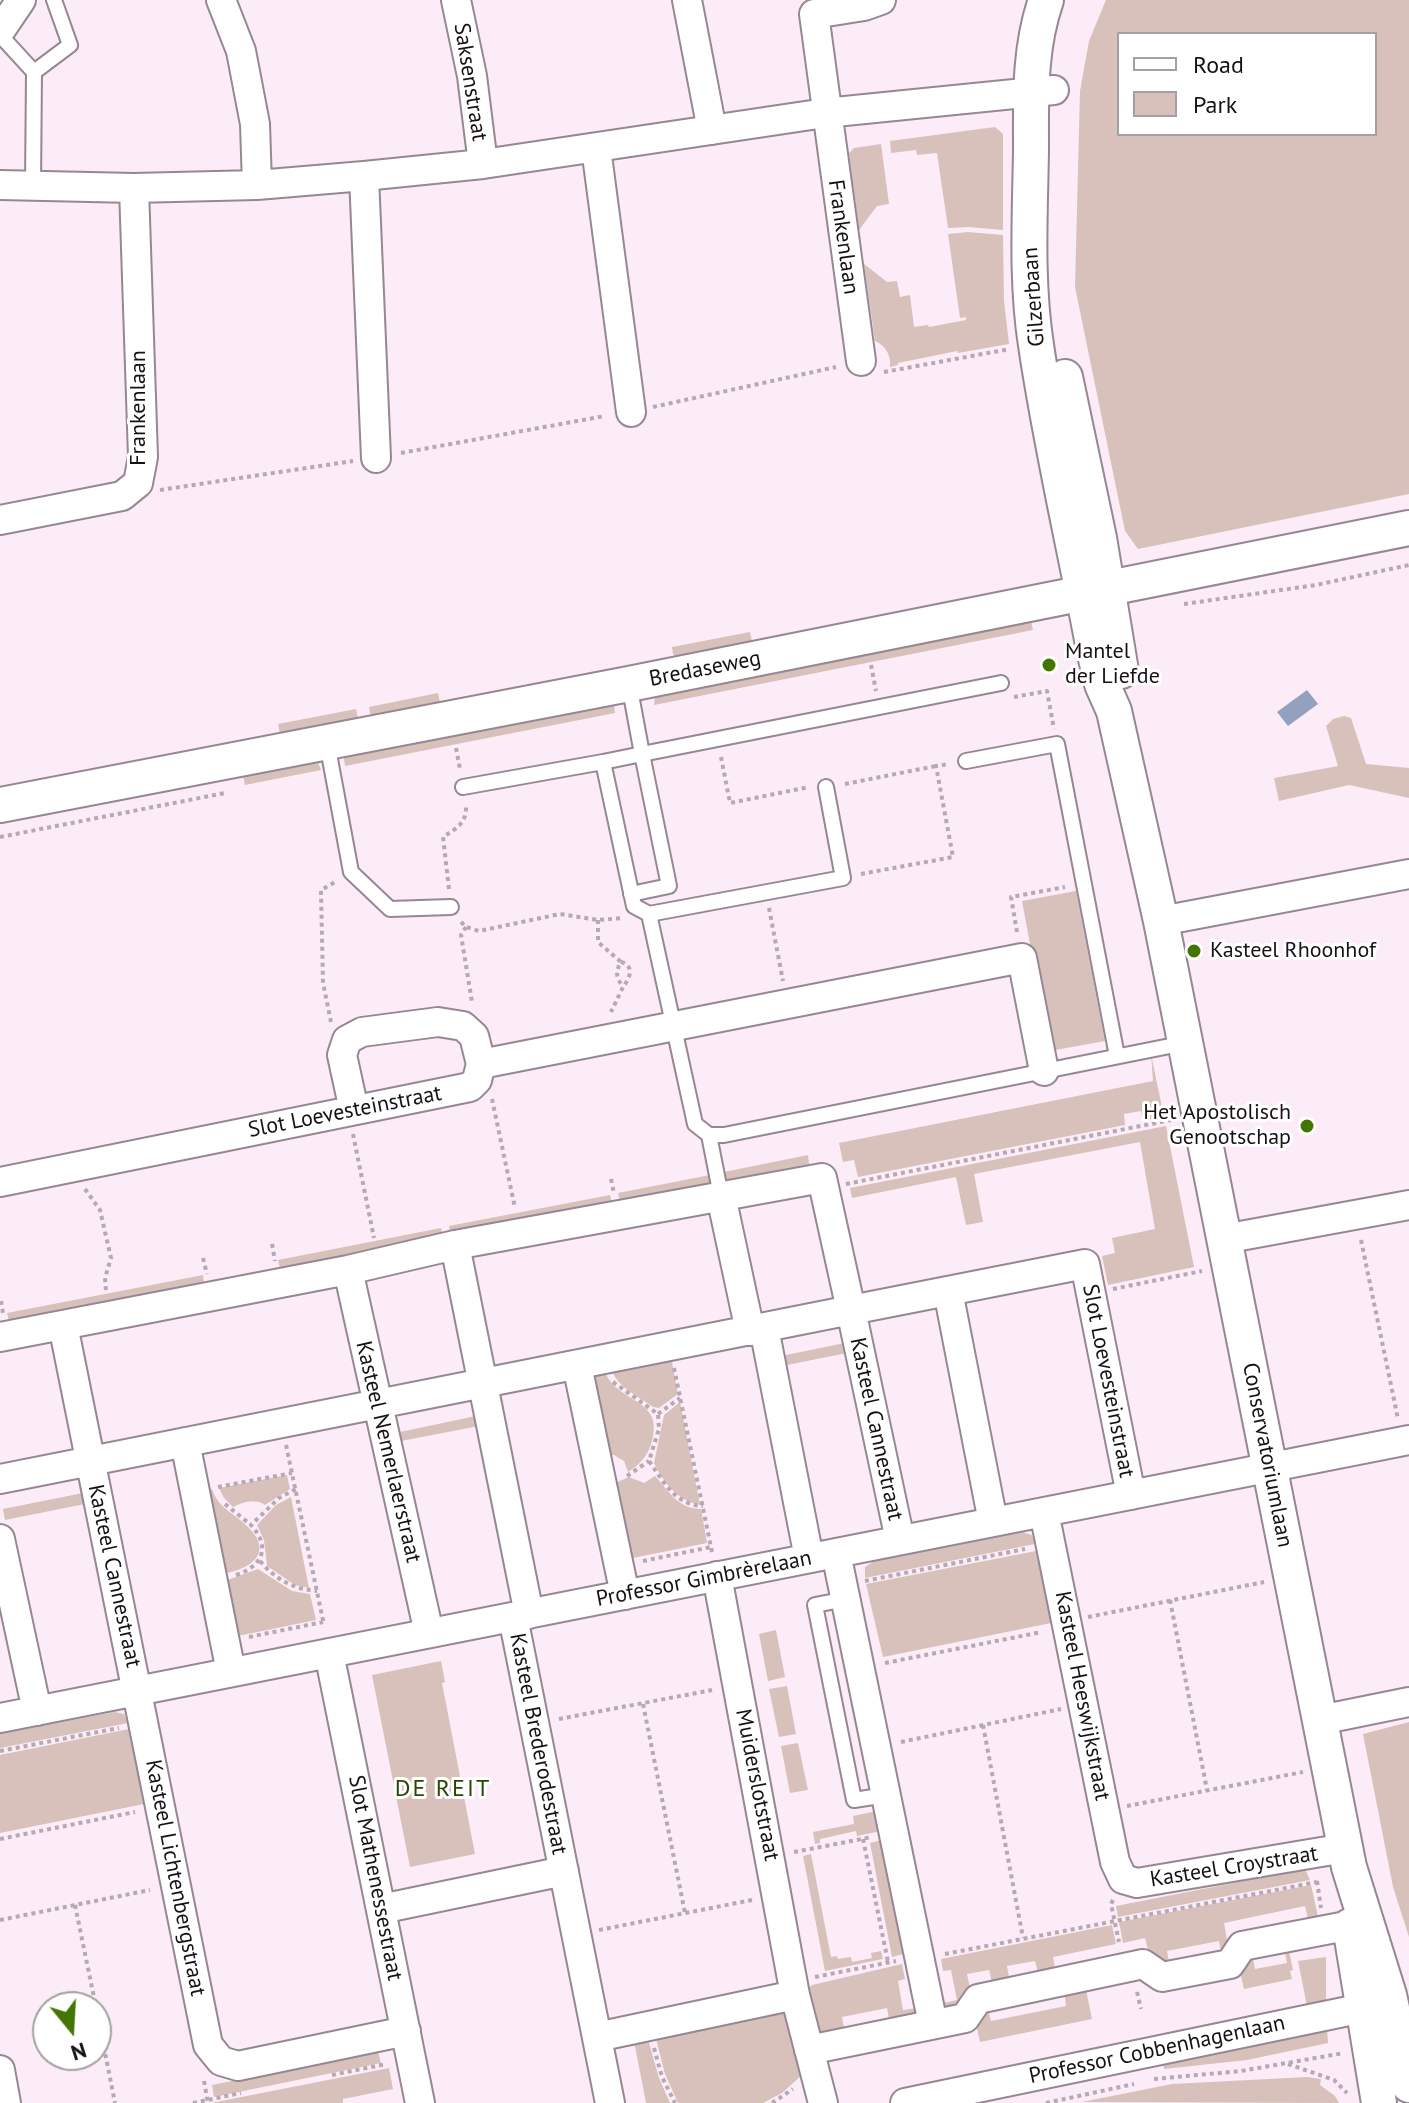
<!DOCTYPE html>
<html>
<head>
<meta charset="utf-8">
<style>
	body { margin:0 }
	#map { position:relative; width:1409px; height:2103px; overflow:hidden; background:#fbecf8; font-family:"PT Sans",sans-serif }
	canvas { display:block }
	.legend { position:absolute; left:1117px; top:32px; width:260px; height:104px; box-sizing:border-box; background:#fff; border:2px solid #a2a0a1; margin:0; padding:10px 14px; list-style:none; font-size:24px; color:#161115 }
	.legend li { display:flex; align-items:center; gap:16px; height:40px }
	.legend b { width:40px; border:2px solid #a2a0a1 }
	.north { position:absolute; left:32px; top:1991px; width:80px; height:80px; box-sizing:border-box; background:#fff; border:2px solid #a2a0a1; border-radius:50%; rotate:162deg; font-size:22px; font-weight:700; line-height:32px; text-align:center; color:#161115 }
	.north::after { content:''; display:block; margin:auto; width:28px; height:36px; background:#427601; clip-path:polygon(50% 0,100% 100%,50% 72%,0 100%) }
</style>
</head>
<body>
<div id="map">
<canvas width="1409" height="2103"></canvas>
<ul class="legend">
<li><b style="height:10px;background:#fff"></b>Road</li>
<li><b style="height:22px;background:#d8c1ba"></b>Park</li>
</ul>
<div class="north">N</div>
</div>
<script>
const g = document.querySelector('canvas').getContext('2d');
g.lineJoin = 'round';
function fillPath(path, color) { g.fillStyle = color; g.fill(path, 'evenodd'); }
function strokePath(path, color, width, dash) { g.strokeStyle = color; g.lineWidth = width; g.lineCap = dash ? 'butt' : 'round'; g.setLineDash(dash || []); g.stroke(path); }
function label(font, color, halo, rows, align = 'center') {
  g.font = font + ' "PT Sans",sans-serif'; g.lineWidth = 6; g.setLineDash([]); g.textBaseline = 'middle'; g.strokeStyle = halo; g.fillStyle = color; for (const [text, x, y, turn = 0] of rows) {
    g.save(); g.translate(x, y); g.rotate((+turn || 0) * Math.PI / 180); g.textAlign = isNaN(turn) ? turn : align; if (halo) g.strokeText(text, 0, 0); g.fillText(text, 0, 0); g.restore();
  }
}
const green = new Path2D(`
	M1106 0H1409V494L1138 549 1125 531 1075 287 1080 91 1089 41ZM1375 34V134H1119V34Z
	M995 127 1003 134V230L968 227 948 228 937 153 917 155 916 150 891 153 890 141Z
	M881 144 889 204 877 206 859 230 849 153 854 148Z
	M968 232 1003 235 1004 301 1009 344 958 353 957 351 898 363V365L890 367C891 355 886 346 875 341L864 264 887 282 897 281 900 297 910 295 914 327 928 325 929 327 966 320V317L960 318 948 234Z
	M1031 621 1033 630 654 705 656 689 772 672Z
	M750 632 752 641 749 646 680 660 673 654 672 647Z
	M438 693 440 703 377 720 370 713 369 707Z
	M614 704 615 713 345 766 344 759 347 750Z
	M356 709 359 723 345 726 344 720 304 728V734L281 739 278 724Z
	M1344 716 1351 718 1366 764 1409 768V798L1349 785 1279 801 1274 778 1338 766 1326 726 1333 719Z
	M318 762 321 770 245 785 243 776Z
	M1076 891 1105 1041 1050 1051 1022 901Z
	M1151 1054 1164 1117 1143 1121 1141 1111 1124 1114 1125 1125 858 1177 854 1160 843 1162 839 1143 1153 1081Z
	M1166 1126 1194 1267 1108 1285 1102 1256 1115 1253 1112 1238 1155 1229 1140 1142 974 1174 983 1222 966 1225 956 1177 852 1198 850 1188Z
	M808 1155 809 1164 726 1180 724 1172Z
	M710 1175 712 1183 620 1201 618 1193Z
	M610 1195 612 1203 450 1234 449 1226Z
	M441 1228 443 1236 280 1268 278 1260Z
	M203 1275 204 1283 9 1321 7 1313Z
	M850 1342 852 1352 777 1367 776 1357Z
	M670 1352 678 1394 659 1408 653 1407C635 1394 614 1386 610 1364Z
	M603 1365C611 1404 662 1395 653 1437 649 1454 643 1462 628 1472L624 1461 614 1455H602L585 1368Z
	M680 1402 700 1505C678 1501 663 1482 654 1463L664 1415Z
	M476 1416 479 1426 401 1441 400 1432Z
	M287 1475 290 1489 265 1505C255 1498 243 1502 233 1507L224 1498 219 1488Z
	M655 1476C669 1491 678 1509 701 1509L707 1543 623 1560 608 1486 629 1477 644 1483Z
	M212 1489C218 1508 234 1513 247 1526 276 1554 249 1570 221 1574L204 1491Z
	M88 1492 90 1503 5 1520 3 1509Z
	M291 1497 307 1578 309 1588 295 1585 267 1566 264 1540 257 1525 276 1505Z
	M1022 1532 1032 1535 1035 1544 865 1578V1567L874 1561Z
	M1036 1551 1051 1623 883 1657 866 1584Z
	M258 1569 292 1591 310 1594 316 1620 233 1637 222 1582Z
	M776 1630 785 1677 768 1681 759 1634Z
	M441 1661 445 1682 442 1683 475 1854 410 1867 372 1675Z
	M787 1686 796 1734 779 1737 769 1689Z
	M115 1712 124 1714 128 1723 0 1748V1734Z
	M1409 1722V1937L1393 1887 1363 1734Z
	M129 1729 144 1804 0 1833V1755Z
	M798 1743 808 1790 790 1793 781 1746Z
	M877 1811 881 1831 857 1836 856 1831 820 1839V1843L815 1844 813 1832 854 1824 853 1816Z
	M882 1840 904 1950 903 1954 892 1957 870 1843Z
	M811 1854 831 1957 837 1956 838 1959 851 1957 852 1962 872 1958 871 1953 881 1951 883 1959 825 1971 803 1856Z
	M1305 1869 1310 1880 1118 1917 1116 1906Z
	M1311 1885 1319 1921 1309 1923 1305 1906 1224 1923 1229 1951 1222 1957 1219 1941 1167 1951 1170 1968 1150 1957 1145 1938 1123 1943 1119 1922Z
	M1112 1925 1116 1944 1053 1957 1056 1974 1039 1977 1035 1961 1007 1966 1010 1983 993 1986 989 1970 967 1974 971 1993 954 2012 943 2006V2003L957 2000 951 1970 943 1971 941 1959Z
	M1288 1946 1293 1970 1290 1971 1292 1979 1244 1989 1239 1967 1252 1953 1255 1969 1287 1963 1284 1947Z
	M1326 1957V2008L1308 2011 1298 1961Z
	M902 1964 905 1979 898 1981 903 2010 917 2008V2011L910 2020 890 2024 887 2008 842 2017 845 2033 818 2039 807 1990 812 1985Z
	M1085 1985 1092 2019 980 2042 975 2019 987 2005 991 2021 1066 2006 1064 1989Z
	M787 2008 803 2074 782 2093 763 2103H678L665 2074 655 2035Z
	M1327 2028 1328 2043 1247 2060 1164 2069 1162 2057Z
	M647 2036 659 2078 670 2103H646L635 2046 618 2047V2043Z
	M378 2052 381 2063 214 2097 212 2085Z
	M389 2068 393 2089 343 2099V2103H211Z
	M1307 2077 1321 2079 1320 2085 1335 2096 1339 2103 1082 2102 1172 2084Z`);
const water = new Path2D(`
	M1307 690 1318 704 1288 726 1277 712Z`);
const path = new Path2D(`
	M884 372 1010 349
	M653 407 836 367
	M401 453 605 416
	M160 490 353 461
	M1184 604 1316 585 1409 565
	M871 665 876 691
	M1014 697 1047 691 1054 729
	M456 748 460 769
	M721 757 730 803 809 787
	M845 784 936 766
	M0 837 225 793
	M861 874 953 857 936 766 949 764
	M449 889 443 837C457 828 467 823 466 805
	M769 908 783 981
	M598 920V942L621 962C615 972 616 977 623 987L611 1012
	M461 922 466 927 479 931 560 914 598 920 623 918
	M466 927 461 935 472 1002
	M1017 932 1011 897 1065 887
	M621 962C635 966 630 978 623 987
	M331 1022 323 983 321 890 337 881
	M492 1099 515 1208
	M353 1134 374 1238
	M611 1179 614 1193
	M846 1184 1171 1120
	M85 1189 100 1210 111 1258 105 1278 106 1291
	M1361 1240 1398 1419
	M272 1244 275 1261
	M203 1258 207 1274
	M1113 1289 1202 1271
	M1 1301 3 1313
	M674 1368 712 1552
	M613 1382 658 1414 659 1429 649 1461C664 1482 675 1505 703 1506
	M658 1414 680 1398
	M286 1445 324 1625
	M627 1476 649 1461
	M218 1487 292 1473
	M225 1504 251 1525
	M260 1561C275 1579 293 1589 317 1591
	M643 1561 711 1547
	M236 1575C263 1566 271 1547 251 1525L279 1498 296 1489
	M865 1581 1025 1549
	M1170 1600 1207 1790
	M1088 1617 1264 1582
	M249 1637 323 1622
	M885 1663 1042 1632
	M643 1704 685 1913
	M559 1719 712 1690
	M983 1725 1023 1938
	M901 1742 1061 1709
	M0 1751 119 1728
	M1127 1806 1303 1772
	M0 1839 135 1812
	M863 1839 888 1962
	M794 1852 872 1837
	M1317 1881 1321 1908
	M1113 1900 1111 1904 1119 1942
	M75 1905 96 2007
	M0 1920 150 1890
	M599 1930 752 1900
	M945 1954 1317 1882
	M815 1977 896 1961
	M1137 1992 1141 2009
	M96 2007 115 2103
	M654 2048 662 2077 675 2103
	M1288 2064 1334 2080 1347 2093
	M332 2075 386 2064
	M1154 2079 1241 2071 1344 2053
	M204 2081 208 2103
	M193 2103 241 2093
	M772 2103 793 2089
	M1046 2103 1134 2084`);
const service = new Path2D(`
	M0 35 34 72 33 186
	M34 72 70 45 54 0
	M629 684 642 754 603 762 634 906 649 914 695 1124 709 1135H724L1185 1043
	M327 743 351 872 390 909 451 907
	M966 761 1057 744 1117 1056
	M463 787 603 762
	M631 894 669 886 642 754 1001 683
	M649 914 843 878 826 787
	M709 1135 721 1196
	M846 1599 815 1605 854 1800 886 1795`);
const minor = new Path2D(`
	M221 0 241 51 255 124 257 185
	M456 0 472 76 483 164
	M687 0 712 130
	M0 31 21 0
	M596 148 631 412
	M364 176 376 458
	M0 185 134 188 257 185 364 176 483 164 825 113 1054 90
	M861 361 814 14 864 6 881 0
	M0 520 122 496 138 483 143 457 134 188
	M1161 921 1409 874
	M354 1110 342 1055 347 1040 362 1032 438 1022 463 1026 474 1036 481 1064
	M0 1182 470 1087 477 1080 481 1064 1022 958 1044 1071
	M721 1196 750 1331
	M1224 1239 1409 1205
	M455 1245 529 1614
	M348 1270 429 1633
	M948 1291 993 1522
	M63 1325 208 2045 221 2061 238 2066 406 2031
	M764 1328 809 1558
	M0 1337 348 1270 455 1245 822 1178 851 1310 1085 1264 1131 1495
	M577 1365 625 1595
	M185 1442 231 1672
	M0 1479 851 1310 900 1540
	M1044 1512 1115 1862 1123 1879 1137 1883 1345 1848
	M0 1539 37 1711
	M836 1553 933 2024
	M717 1576 795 1995
	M513 1617 610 2103
	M329 1653 420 2103
	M0 1718 1409 1440
	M1320 1720 1409 1702
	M381 1909 564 1871
	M597 2037 795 1995 823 2103
	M809 2050 965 2018 978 1999 1143 1964 1162 1977 1230 1964 1242 1946 1367 1922
	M0 2070 6 2103
	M905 2103 1363 2008`);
const tertiary = new Path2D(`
	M1046 0C1029 49 1031 99 1031 150 1030 215 1026 281 1036 345 1051 447 1075 548 1094 650L1102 684 1114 711 1161 921 1349 1867 1389 1995 1409 2085
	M1065 377 1099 538 1121 671
	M0 805 629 684 1409 528
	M1350 1926 1379 2103`);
const markers = [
	[1049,665,8,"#427601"],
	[1194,951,8,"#427601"],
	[1307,1126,8,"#427601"]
];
const streetNames = [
	["Saksenstraat",470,82,81],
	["Frankenlaan",843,237,82],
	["Gilzerbaan",1034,297,-94],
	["Frankenlaan",139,408,-90],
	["Bredaseweg",705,669,-11],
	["Slot Loevesteinstraat",345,1112,-11],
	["Slot Loevesteinstraat",1108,1381,79],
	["Kasteel Cannestraat",876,1429,78],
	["Kasteel Nemerlaerstraat",388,1452,77],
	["Conservatoriumlaan",1267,1455,79],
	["Kasteel Cannestraat",114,1576,78],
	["Professor Gimbrèrelaan",704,1579,-11],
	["Kasteel Heeswijkstraat",1082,1696,79],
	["Kasteel Brederodestraat",538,1744,79],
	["Muiderslotstraat",757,1785,79],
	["Kasteel Croystraat",1234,1867,-9],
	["Kasteel Lichtenbergstraat",175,1878,79],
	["Slot Mathenessestraat",375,1878,79],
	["Professor Cobbenhagenlaan",1157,2050,-12]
];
const poiNames = [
	["Mantel",1065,652],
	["der Liefde",1065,677],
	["Kasteel Rhoonhof",1210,951],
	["Het Apostolisch",1291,1113,"right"],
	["Genootschap",1291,1138,"right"]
];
const neighbourhoodNames = [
	["DE REIT",443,1789]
];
fillPath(green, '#d8c1ba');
fillPath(water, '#94a1bd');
strokePath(service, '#958793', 18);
strokePath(minor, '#958793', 32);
strokePath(tertiary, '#958793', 38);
strokePath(path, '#b5a9b3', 4, [4, 4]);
strokePath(service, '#fff', 14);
strokePath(minor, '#fff', 28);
strokePath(tertiary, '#fff', 34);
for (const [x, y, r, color] of markers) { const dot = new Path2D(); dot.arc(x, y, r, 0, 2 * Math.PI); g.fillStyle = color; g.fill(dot); strokePath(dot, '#fff', 3); }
label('22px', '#161115', '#fff', streetNames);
label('22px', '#161115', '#fff', poiNames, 'left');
g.letterSpacing = '2px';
label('24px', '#274803', '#fff', neighbourhoodNames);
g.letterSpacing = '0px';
</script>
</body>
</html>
